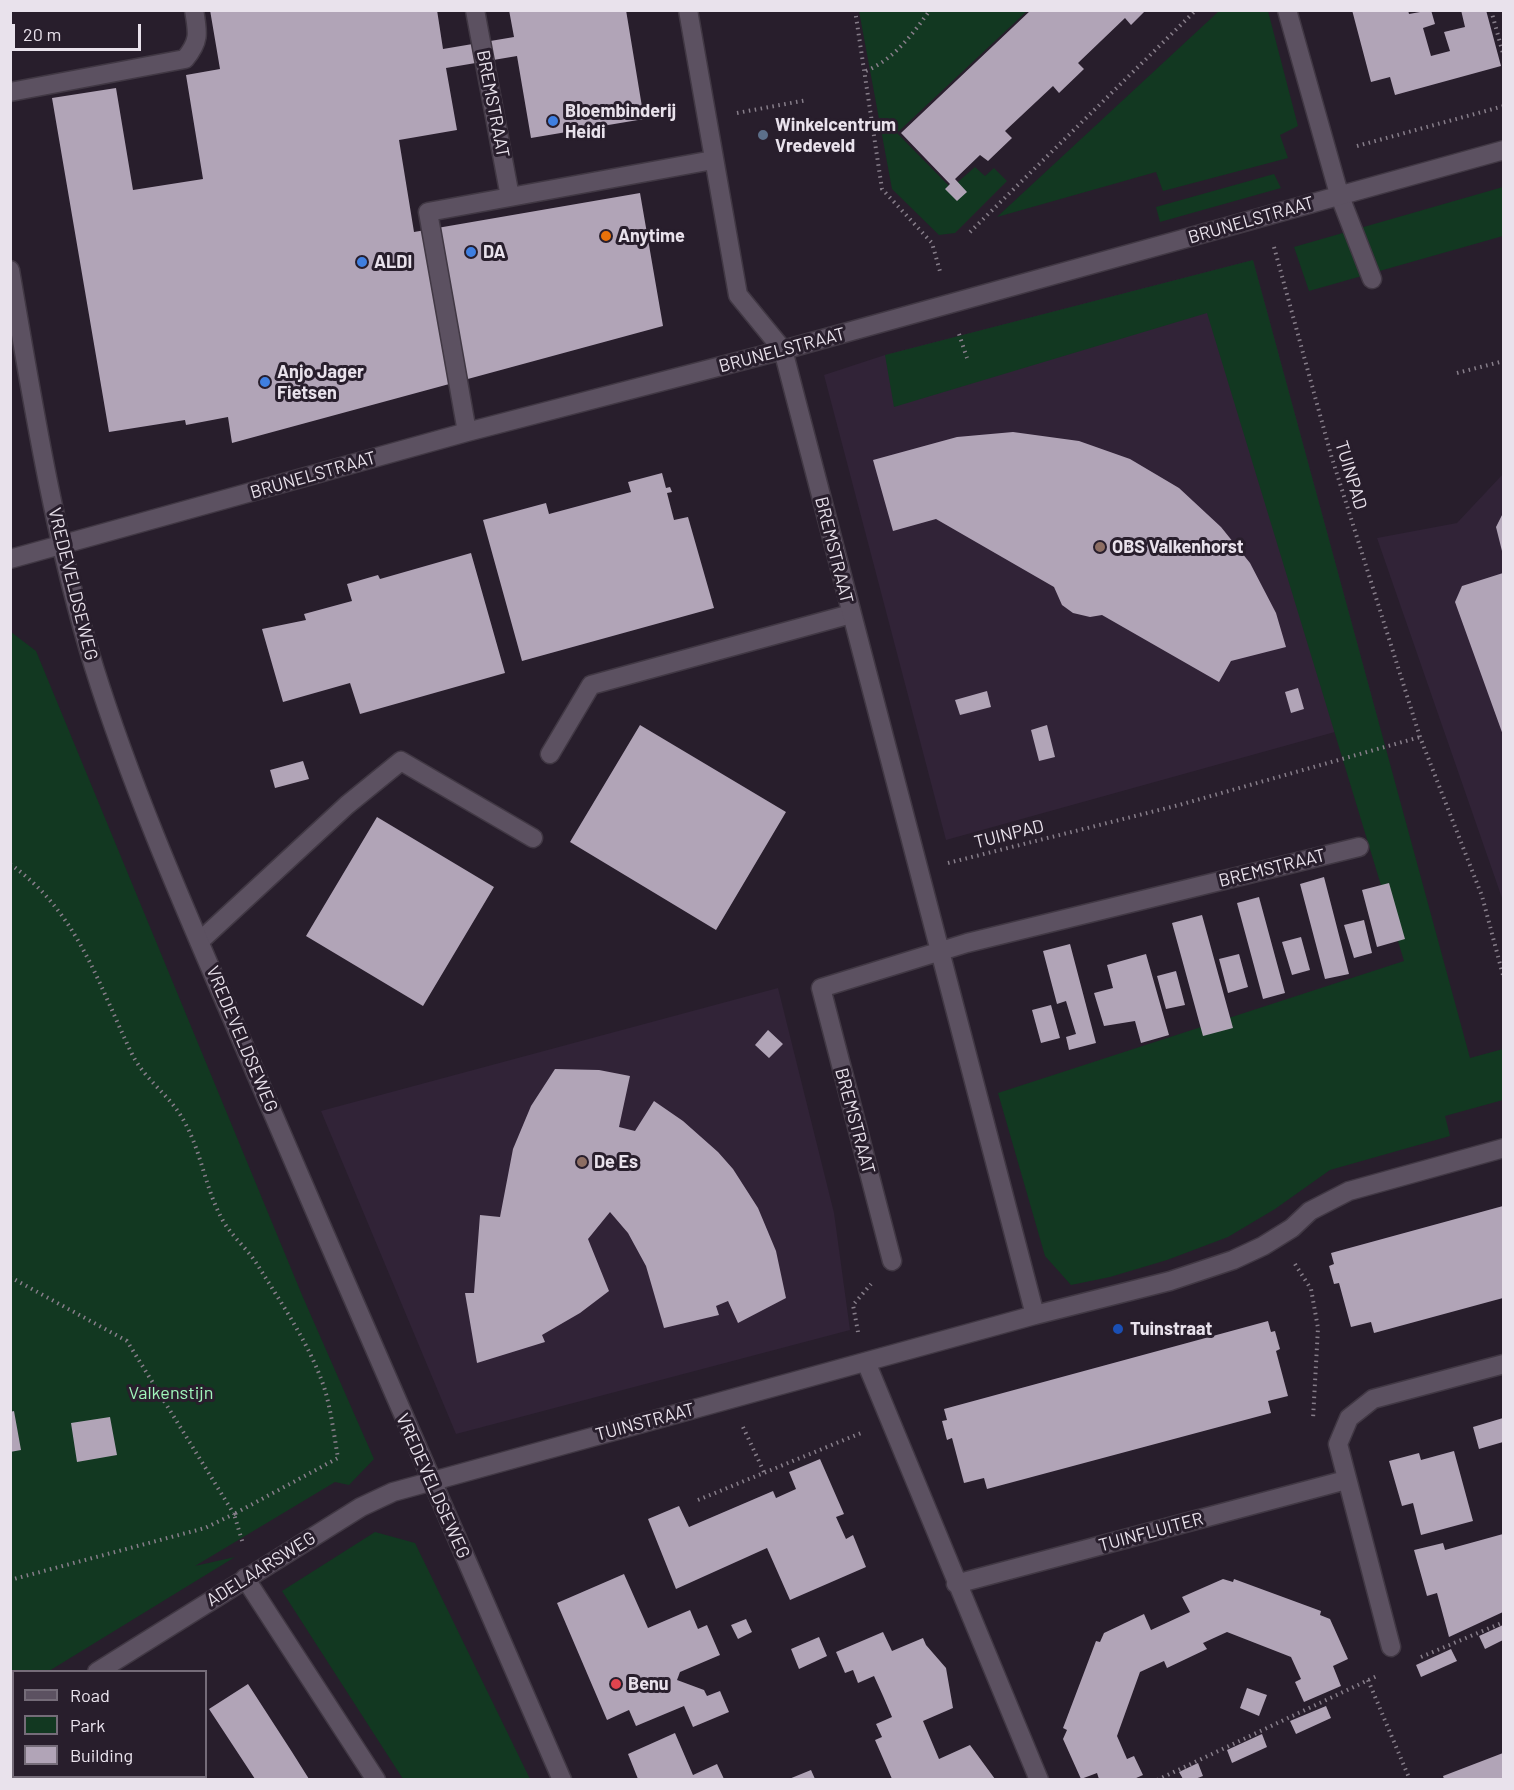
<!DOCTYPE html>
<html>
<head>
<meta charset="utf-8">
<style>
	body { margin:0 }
	#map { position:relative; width:1514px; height:1790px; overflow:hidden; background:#281e2c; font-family:Barlow,sans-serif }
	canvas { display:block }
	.frame { position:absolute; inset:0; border:12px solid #e9e2ec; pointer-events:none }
	.legend { position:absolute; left:12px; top:1670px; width:195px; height:108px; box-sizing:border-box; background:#281e2c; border:2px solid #756c79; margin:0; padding:8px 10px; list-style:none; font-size:18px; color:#e9e2ec }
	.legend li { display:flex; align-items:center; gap:12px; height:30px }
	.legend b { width:30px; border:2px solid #756c79 }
	.scale { position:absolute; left:12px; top:24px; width:129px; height:27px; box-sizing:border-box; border:3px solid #e9e2ec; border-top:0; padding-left:8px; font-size:18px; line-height:21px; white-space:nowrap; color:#e9e2ec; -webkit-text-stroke:4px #281e2c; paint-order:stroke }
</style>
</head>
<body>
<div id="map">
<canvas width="1514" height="1790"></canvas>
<div class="frame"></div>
<ul class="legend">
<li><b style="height:8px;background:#5c5161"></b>Road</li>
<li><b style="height:16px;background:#123821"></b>Park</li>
<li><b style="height:16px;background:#b1a4b7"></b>Building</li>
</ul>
<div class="scale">20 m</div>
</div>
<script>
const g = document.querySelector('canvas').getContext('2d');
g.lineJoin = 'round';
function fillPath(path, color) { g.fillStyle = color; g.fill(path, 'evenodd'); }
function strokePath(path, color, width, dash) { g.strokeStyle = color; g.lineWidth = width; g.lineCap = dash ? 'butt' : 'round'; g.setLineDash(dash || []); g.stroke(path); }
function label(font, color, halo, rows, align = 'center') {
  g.font = font + ' Barlow,sans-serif'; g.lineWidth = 6; g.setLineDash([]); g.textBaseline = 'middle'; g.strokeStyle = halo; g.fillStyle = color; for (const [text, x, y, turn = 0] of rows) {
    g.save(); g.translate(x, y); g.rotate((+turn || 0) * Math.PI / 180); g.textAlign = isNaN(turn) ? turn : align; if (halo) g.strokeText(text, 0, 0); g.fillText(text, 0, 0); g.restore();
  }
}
const built = new Path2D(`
	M1253 260 1378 720 946 840 824 375 885 355Z
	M1503 474V901L1377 538 1457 523Z
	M778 988 834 1213 850 1330 456 1434 321 1111Z`);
const green = new Path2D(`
	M859 11H1027L897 133 951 188 975 167 985 176 994 168 1007 181 955 233 939 235 892 189Z
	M1219 11H1268L1298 126 1280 135 1288 158 1163 191 1156 172 997 217Z
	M1274 174 1281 188 1160 222 1156 207Z
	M1503 187V236L1309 291 1294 247Z
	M1253 260 1470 1058 1503 1049V1100L1445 1116 1450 1136 1330 1170 1275 1209 1228 1237 1167 1260 1110 1277 1071 1285 1045 1256 998 1093 1404 961 1207 313 894 407 885 355Z
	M11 632 36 651 302 1295 374 1459 349 1485 335 1482 195 1566 235 1557 49 1671 14 1672 13 1693 11 1695Z
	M375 1532 415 1543 530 1779H403L282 1591Z`);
const building = new Path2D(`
	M210 10H437L443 49 514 37 509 10H626L644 119 531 138 517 56 446 68 457 130 399 140 414 232 640 193 663 326 232 443 228 417 186 425 185 420 109 432 52 98 116 88 133 190 203 179 186 75 220 69Z
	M1031 10H1146L1131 25 1125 18 1078 63 1084 69 1059 93 1053 86 1005 131 1012 138 988 161 980 155 955 179 967 192 957 201 945 189 950 184 901 133Z
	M1352 10H1408L1409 14 1431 10 1435 24 1423 28 1431 56 1450 51 1444 32 1465 27 1461 10H1486L1501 66 1395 95 1390 77 1371 82Z
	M1013 432 1079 441 1130 459 1179 488 1221 527 1250 563 1276 613 1286 647 1231 661 1219 682 1102 615 1090 617 1073 613 1062 605 1054 587 936 519 893 531 873 460 957 437Z
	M662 473 666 488 670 487 672 492 667 493 674 520 688 517 714 608 522 661 483 520 546 503 549 514 631 492 628 482Z
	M1503 513V555L1496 527Z
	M471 553 505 673 360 714 350 683 283 702 262 629 306 620 304 614 352 601 347 584 378 575 380 579Z
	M1503 573V735L1455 602 1462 586Z
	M1298 688 1304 709 1291 713 1285 692Z
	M987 691 991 707 960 715 955 700Z
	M640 725 786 812 716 930 570 842Z
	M1047 725 1055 757 1039 761 1031 730Z
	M303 761 309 779 275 788 270 770Z
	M377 817 494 887 423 1006 306 936Z
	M1324 877 1349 974 1325 979 1300 884Z
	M1389 883 1405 939 1377 947 1362 890Z
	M1259 897 1285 993 1263 999 1237 903Z
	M1202 915 1233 1028 1203 1036 1172 923Z
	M1364 920 1372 953 1354 958 1344 925Z
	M1301 937 1310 970 1292 975 1282 942Z
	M1070 944 1096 1043 1069 1050 1066 1037 1076 1034 1066 1001 1057 1004 1043 951Z
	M1146 954 1169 1035 1141 1043 1135 1021 1104 1026 1094 993 1113 988 1107 965Z
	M1239 954 1248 987 1228 993 1219 959Z
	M1176 971 1185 1005 1166 1009 1157 976Z
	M1051 1005 1060 1038 1041 1043 1032 1010Z
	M768 1030 783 1044 769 1058 755 1045Z
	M555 1069 599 1070 630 1076 619 1127 635 1131 654 1101 683 1121 718 1152 733 1169 758 1208 776 1251 786 1298 738 1323 728 1301 716 1306 719 1315 664 1328 646 1266 628 1233 610 1212 588 1239 609 1291 580 1313 542 1335 545 1342 477 1363 465 1293H474L480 1215 500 1217 513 1149 531 1106Z
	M1503 1206V1298L1374 1333 1371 1322 1351 1327 1339 1283 1334 1284 1329 1266 1334 1264 1331 1253Z
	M1268 1321 1271 1332 1275 1331 1280 1349 1276 1351 1288 1396 1268 1401 1271 1413 987 1489 984 1478 964 1483 952 1438 947 1440 942 1421 947 1420 944 1409Z
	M14 1411 21 1450 10 1452V1412Z
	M110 1417 117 1455 77 1462 71 1423Z
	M1503 1418V1442L1479 1449 1473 1427Z
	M1454 1451 1473 1521 1421 1535 1413 1503 1402 1506 1389 1461 1419 1453 1421 1460Z
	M820 1459 844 1514 836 1517 846 1539 853 1535 866 1567 790 1600 767 1548 676 1589 648 1519 679 1506 689 1527 773 1491 776 1498 796 1489 789 1472Z
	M1503 1534V1612L1449 1637 1437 1593 1427 1596 1414 1550 1443 1543 1445 1550Z
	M624 1574 648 1628 690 1610 698 1629 707 1625 720 1655 680 1672 677 1680 704 1690 707 1696 720 1691 729 1712 693 1727 684 1706 636 1726 629 1710 607 1720 557 1603Z
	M1223 1579 1233 1582 1234 1579 1321 1611 1320 1615 1330 1619 1348 1659 1333 1666 1341 1686 1304 1702 1295 1682 1301 1679 1291 1657 1227 1632 1203 1643 1207 1649 1167 1668 1164 1661 1140 1672 1117 1736 1127 1759 1134 1756 1143 1775 1134 1779H1099L1097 1773 1081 1779 1063 1739 1067 1730 1063 1728 1096 1641 1100 1642 1104 1633 1144 1614 1151 1630 1190 1612 1182 1597Z
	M746 1619 752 1632 738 1639 731 1625Z
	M1503 1625V1640L1485 1649 1479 1636Z
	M883 1632 892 1651 923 1638 926 1645 946 1668 953 1708 923 1721 939 1759 970 1745 995 1779H892L875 1740 882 1737 876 1724 892 1717 883 1696 874 1676 858 1683 853 1670 845 1673 836 1652Z
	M819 1637 827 1656 799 1669 791 1649Z
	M1451 1649 1457 1661 1421 1677 1416 1665Z
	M248 1684 292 1752 309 1779H255L209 1709Z
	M1247 1688 1267 1695 1259 1716 1240 1708Z
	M1326 1706 1331 1718 1296 1734 1290 1721Z
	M675 1733 693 1775 717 1764 724 1779H638L628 1754Z
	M1262 1734 1267 1747 1232 1763 1227 1750Z
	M1503 1753V1779H1444L1443 1776Z
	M1198 1763 1203 1776 1195 1779H1183L1179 1772Z
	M811 1770 815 1779H789Z
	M63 1776H111L113 1779H59Z
	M154 1776H178L173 1779H150Z`);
const path = new Path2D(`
	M855 10 882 189 932 243 941 275
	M1491 10 1504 57
	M866 71C894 59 912 35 930 10
	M737 113 807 100
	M1357 146 1504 106
	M970 232 1196 10
	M1274 247 1331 455 1420 737 1482 896 1504 979
	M959 334 967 358
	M1457 373 1504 361
	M948 863 1179 805 1420 737
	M10 864C77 911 98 983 131 1052 143 1078 167 1093 181 1116 201 1148 204 1185 221 1217 230 1235 246 1247 257 1264 281 1303 309 1343 324 1387 331 1409 334 1435 338 1458L234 1514 243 1544
	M1295 1264 1311 1289 1318 1328 1313 1419
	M10 1277 127 1341 234 1514 205 1528 10 1580
	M858 1332 853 1305 871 1284
	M743 1427 764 1472
	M698 1500 861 1433
	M1421 1657 1504 1622
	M1368 1680 1410 1780
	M138 1776 140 1780
	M1157 1780 1379 1675`);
const lane = new Path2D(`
	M10 92 185 59C200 41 198 33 194 10
	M1339 194 1372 279
	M550 754 591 685 851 614
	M200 941 347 805 401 761 533 838`);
const street = new Path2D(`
	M475 10 510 197
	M688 10 738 295 783 350 1035 1315
	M1287 10 1339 194
	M10 270C33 404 54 537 94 667 139 811 203 949 262 1088 361 1319 462 1549 562 1780
	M467 432 428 212 713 160
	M10 559 467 432 783 350 1504 150
	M892 1261 821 988 967 943 1359 847
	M866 1362 1039 1780
	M245 1578 376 1780
	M956 1584 1346 1480
	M1391 1647 1338 1444 1349 1418 1373 1399 1504 1364
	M97 1672 361 1507 393 1492 1035 1315 1170 1281 1233 1260 1263 1246 1292 1228 1310 1211 1349 1191 1504 1148
	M10 1724 14 1722`);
const markers = [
	[553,121,6,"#3f7fe0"],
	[763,135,6,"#5c6f8a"],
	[606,236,6,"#e8710a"],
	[471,252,6,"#3f7fe0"],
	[362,262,6,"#3f7fe0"],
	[265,382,6,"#3f7fe0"],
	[1100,547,6,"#8d6e63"],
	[582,1162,6,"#8d6e63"],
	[1118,1329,6,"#1a4fb4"],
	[616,1684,6,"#e0444e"]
];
const streetNames = [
	["BREMSTRAAT",493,104,79],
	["BRUNELSTRAAT",1251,220,-16],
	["BRUNELSTRAAT",782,350,-15],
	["BRUNELSTRAAT",313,475,-16],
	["TUINPAD",1351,475,73],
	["BREMSTRAAT",834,550,76],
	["VREDEVELDSEWEG",73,584,76],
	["TUINPAD",1009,834,-14],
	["BREMSTRAAT",1272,868,-14],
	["VREDEVELDSEWEG",242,1039,67],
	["BREMSTRAAT",855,1121,75],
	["TUINSTRAAT",645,1422,-15],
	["VREDEVELDSEWEG",433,1486,66],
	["TUINFLUITER",1151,1532,-15],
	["ADELAARSWEG",261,1569,-32]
];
const poiNames = [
	["Bloembinderij",565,111],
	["Heidi",565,132],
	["Winkelcentrum",775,125],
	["Vredeveld",775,146],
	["Anytime",618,236],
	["DA",483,252],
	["ALDI",374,262],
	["Anjo Jager",277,372],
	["Fietsen",277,393],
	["OBS Valkenhorst",1112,547],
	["De Es",594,1162],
	["Tuinstraat",1130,1329],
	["Benu",628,1684]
];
const parkNames = [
	["Valkenstijn",171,1393]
];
fillPath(built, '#312337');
fillPath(green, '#123821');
fillPath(building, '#b1a4b7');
strokePath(lane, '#413844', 21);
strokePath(street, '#413844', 21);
strokePath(path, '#877e8a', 4, [1.5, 4.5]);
strokePath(lane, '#5c5161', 18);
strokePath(street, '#5c5161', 18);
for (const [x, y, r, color] of markers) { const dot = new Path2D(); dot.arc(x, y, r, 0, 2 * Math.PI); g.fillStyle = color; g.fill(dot); strokePath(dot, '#281e2c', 2); }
label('18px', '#e9e2ec', '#281e2c', streetNames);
label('bold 18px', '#e9e2ec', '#281e2c', poiNames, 'left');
label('18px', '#a0f5bb', '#281e2c', parkNames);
</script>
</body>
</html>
